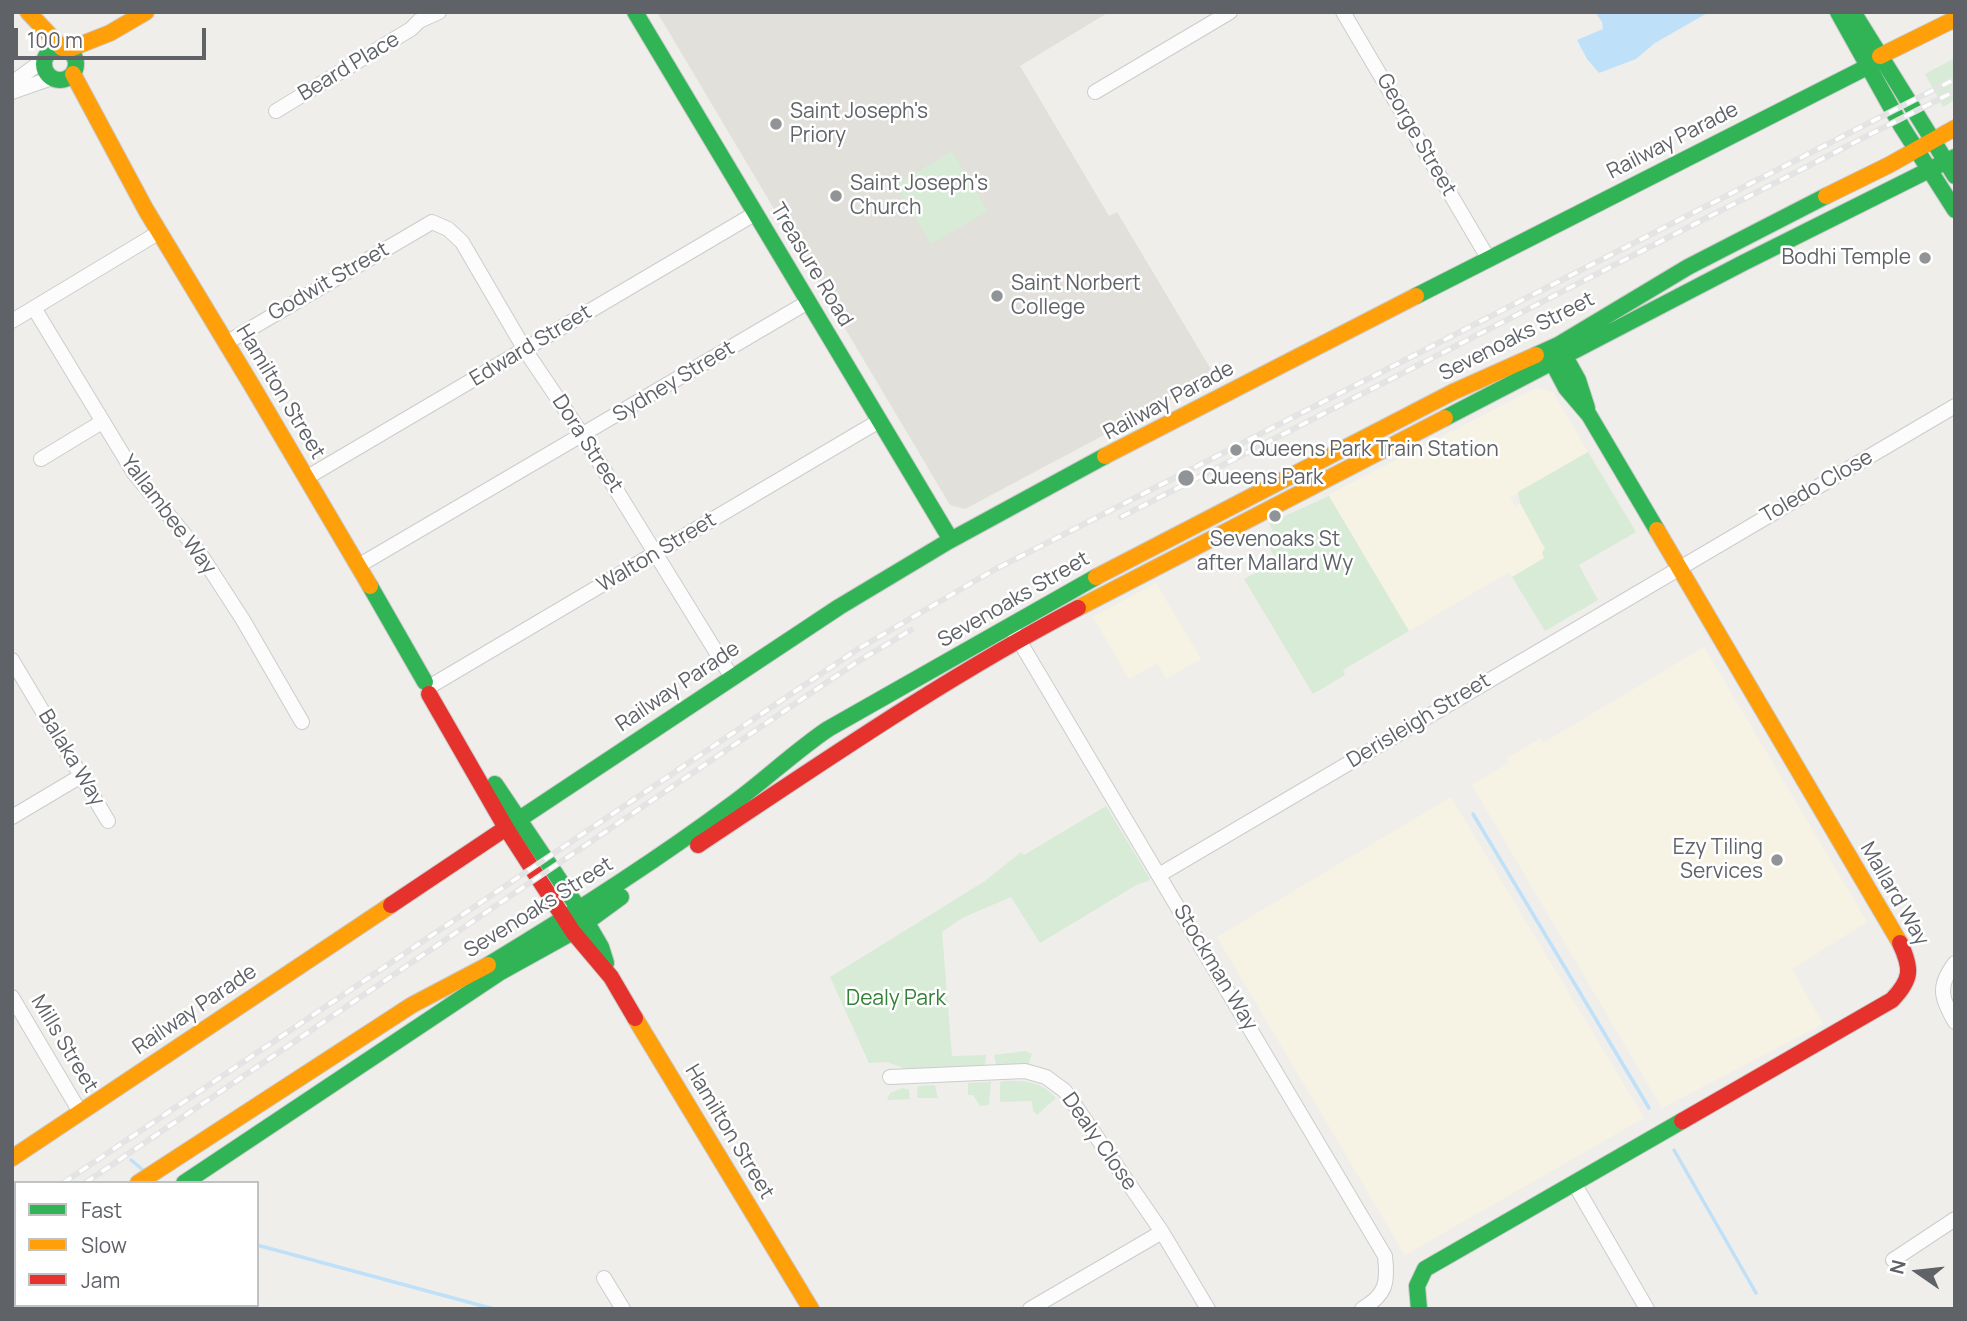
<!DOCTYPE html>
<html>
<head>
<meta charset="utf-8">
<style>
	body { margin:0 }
	#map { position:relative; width:1967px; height:1321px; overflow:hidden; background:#efeeea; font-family:Manrope,sans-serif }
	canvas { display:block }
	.frame { position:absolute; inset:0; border:14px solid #5f6368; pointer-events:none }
	.legend { position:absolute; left:14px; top:1181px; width:245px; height:126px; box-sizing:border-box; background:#fff; border:2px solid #bfc1c3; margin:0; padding:9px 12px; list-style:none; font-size:21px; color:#5f6368 }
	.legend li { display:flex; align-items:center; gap:14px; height:35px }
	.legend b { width:35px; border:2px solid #bfc1c3 }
	.north { position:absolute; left:1883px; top:1237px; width:70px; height:70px; -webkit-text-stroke:5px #fff; paint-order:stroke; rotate:284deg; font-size:19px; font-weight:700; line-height:28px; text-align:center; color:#5f6368 }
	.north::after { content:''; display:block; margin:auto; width:24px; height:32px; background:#5f6368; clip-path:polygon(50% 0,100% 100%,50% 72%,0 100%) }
	.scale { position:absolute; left:14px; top:28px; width:192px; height:32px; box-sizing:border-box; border:4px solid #5f6368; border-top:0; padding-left:9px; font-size:21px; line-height:24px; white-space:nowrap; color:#5f6368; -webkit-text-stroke:5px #fff; paint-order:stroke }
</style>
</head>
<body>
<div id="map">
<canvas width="1967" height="1321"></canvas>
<div class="frame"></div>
<ul class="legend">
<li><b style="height:9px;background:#30b455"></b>Fast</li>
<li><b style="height:9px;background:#ff9f0a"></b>Slow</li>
<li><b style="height:9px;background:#e5322d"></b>Jam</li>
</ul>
<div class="north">N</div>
<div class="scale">100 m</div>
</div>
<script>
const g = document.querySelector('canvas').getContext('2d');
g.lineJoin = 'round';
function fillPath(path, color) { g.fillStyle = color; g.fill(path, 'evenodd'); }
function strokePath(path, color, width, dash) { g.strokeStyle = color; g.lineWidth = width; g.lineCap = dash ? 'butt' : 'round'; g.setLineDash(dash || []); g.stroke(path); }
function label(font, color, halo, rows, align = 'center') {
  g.font = font + ' Manrope,sans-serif'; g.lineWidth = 5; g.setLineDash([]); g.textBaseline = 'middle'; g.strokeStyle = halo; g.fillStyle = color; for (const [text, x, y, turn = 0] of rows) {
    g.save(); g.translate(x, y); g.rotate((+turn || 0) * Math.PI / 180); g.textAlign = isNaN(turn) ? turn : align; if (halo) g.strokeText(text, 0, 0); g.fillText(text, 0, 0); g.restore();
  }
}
const commercial = new Path2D(`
	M1536 388 1553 392 1588 452 1510 497 1515 506 1520 503 1546 549 1545 558 1512 577 1509 572 1409 631 1328 495Z
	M1156 583 1201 659 1166 679 1157 663 1129 679 1093 617Z
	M1704 647 1867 922 1792 969 1823 1024 1662 1108 1472 785 1509 763 1507 758 1540 739 1543 743Z
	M1451 797 1644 1118 1405 1255 1217 937Z`);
const education = new Path2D(`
	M657 12H1109L1020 66 1109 216 1117 212 1215 376 965 509 950 505Z`);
const green = new Path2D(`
	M1955 58V100L1943 107 1925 74Z
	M952 151 988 211 931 244 896 185Z
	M1588 452 1636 532 1579 565 1598 600 1545 631 1512 577 1544 558 1542 552 1545 549 1520 503 1518 492Z
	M1329 496 1409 631 1343 670 1345 675 1313 694 1244 579 1276 562 1267 542 1275 536 1269 523Z
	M1106 806 1150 879 1149 881 1138 884 1040 943 1011 897 962 918 942 932 952 1056 986 1055 985 1066 909 1070 887 1062 869 1063 830 977 985 881 1021 852 1024 855Z
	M1025 1051 1032 1054 1028 1066 996 1065 994 1055Z
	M1002 1081C1024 1080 1041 1081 1056 1098L1037 1115 1033 1111 1032 1101 1000 1102V1083Z
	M991 1082 989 1105 980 1106 973 1095H968V1083Z
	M935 1085 938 1098H917L918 1086Z
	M903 1088 909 1090 910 1099 887 1100 890 1093Z`);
const water = new Path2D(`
	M1595 12H1709L1655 43 1636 59 1599 73 1587 59 1577 40 1603 29 1602 22Z`);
const stream = new Path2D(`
	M1473 814 1649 1108
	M1674 1150 1756 1293
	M131 1160 143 1170
	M257 1245 494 1309`);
const street = new Path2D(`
	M1343 12 1488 258
	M12 83 45 59
	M12 92 52 78
	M1095 92 1230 12
	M276 111 411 29 419 21 439 12
	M34 308 134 473 199 552 243 620 302 722
	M12 321 158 233
	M226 343 432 222 448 229 462 242 525 350 583 436 731 676
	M41 459 102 422
	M306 478 756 213
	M358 566 808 302
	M1014 632 1385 1256C1388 1282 1387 1294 1362 1309
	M12 660 108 821
	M434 684 879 421
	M12 817 81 776
	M1159 875 1955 406
	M1955 963C1937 986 1941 998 1955 1022
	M12 997 80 1112
	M890 1077 1025 1071 1046 1077 1065 1091 1162 1232 1208 1309
	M1574 1183 1647 1309
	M1893 1260 1955 1219
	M604 1278 623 1309
	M1030 1309 1162 1232`);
const fast = new Path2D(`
	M635 12 951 540
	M1838 12 1902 127 1955 210
	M1853 12 1955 176
	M44 64a16 16 0 1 1 32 0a16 16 0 1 1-32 0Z
	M1416 296 1867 67
	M1559 346 1578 380 1587 408
	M1548 354 1566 388 1589 415 1657 530
	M1536 355 1558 345 1688 267 1826 196
	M1445 418 1745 262 1955 157
	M370 586 425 682
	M495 784 579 909 601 947 606 963
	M518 820 839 607 949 541 1105 456
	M488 965C571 915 653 863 731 805 764 781 794 752 828 729L1096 577
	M184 1183 499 973 573 932 621 897
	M12 1268 16 1265
	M196 1305 198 1309
	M1419 1309 1417 1286 1425 1269 1682 1121`);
const slow = new Path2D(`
	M28 12 62 48
	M67 50 110 33 146 12
	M1880 56 1955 19
	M73 74 146 210 251 384 370 586
	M1826 196 1889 165 1955 128
	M1105 456 1416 296
	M1657 530 1900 943
	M1096 577 1453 392 1536 355
	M1078 608 1445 418
	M635 1018 811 1309
	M12 1158 391 905
	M138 1183 412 1005 488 965
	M12 1298 16 1295`);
const jam = new Path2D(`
	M429 694 506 828 573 932 611 977 635 1018
	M698 845C823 762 946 677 1078 608
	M391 905 506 828
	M1682 1121 1892 1000C1912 979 1912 969 1900 943`);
const rail = new Path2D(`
	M1121 517 1955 91
	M63 1183 858 649 994 570 1955 79
	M85 1183 857 662 911 630
	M12 1217 16 1215
	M12 1232 16 1229`);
const markers = [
	[776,124,7,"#919496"],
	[836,196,7,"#919496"],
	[1925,258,7,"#919496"],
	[997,296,7,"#919496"],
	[1236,450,7,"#919496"],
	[1186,478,9,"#919496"],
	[1275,516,7,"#919496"],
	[1777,860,7,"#919496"]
];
const streetNames = [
	["Beard Place",349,67,-31],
	["George Street",1416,135,60],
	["Railway Parade",1673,141,-27],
	["Treasure Road",811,265,59],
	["Godwit Street",329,282,-30],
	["Sevenoaks Street",1517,337,-27],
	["Edward Street",531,346,-31],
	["Sydney Street",674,382,-31],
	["Hamilton Street",280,392,59],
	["Railway Parade",1169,401,-28],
	["Dora Street",587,444,57],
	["Toledo Close",1817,487,-30],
	["Yallambee Way",168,515,53],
	["Walton Street",657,553,-31],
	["Sevenoaks Street",1014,600,-30],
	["Railway Parade",678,687,-34],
	["Derisleigh Street",1419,721,-31],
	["Balaka Way",71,758,59],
	["Mallard Way",1894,894,60],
	["Sevenoaks Street",539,908,-32],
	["Stockman Way",1215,968,59],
	["Railway Parade",195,1010,-34],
	["Mills Street",64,1044,59],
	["Hamilton Street",729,1132,59],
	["Dealy Close",1099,1142,55]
];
const poiNames = [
	["Saint Joseph's",790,112],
	["Priory",790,136],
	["Saint Joseph's",850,184],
	["Church",850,208],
	["Bodhi Temple",1911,258,"right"],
	["Saint Norbert",1011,284],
	["College",1011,308],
	["Queens Park Train Station",1250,450],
	["Queens Park",1202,478],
	["Sevenoaks St",1275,540,"center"],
	["after Mallard Wy",1275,564,"center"],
	["Ezy Tiling",1763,848,"right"],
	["Services",1763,872,"right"]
];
const parkNames = [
	["Dealy Park",896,999]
];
fillPath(commercial, '#f7f3e4');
fillPath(education, '#e2e0da');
fillPath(green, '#d8ebd6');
fillPath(water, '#bfe0f9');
strokePath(stream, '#bfe0f9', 3.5);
strokePath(street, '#cbcccc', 16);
strokePath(fast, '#cacacb', 18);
strokePath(slow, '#cacacb', 18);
strokePath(jam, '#cacacb', 18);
strokePath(street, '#fdfcfc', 14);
strokePath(fast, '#30b455', 16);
strokePath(slow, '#ff9f0a', 16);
strokePath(jam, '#e5322d', 16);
strokePath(rail, '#e4e4e4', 6);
strokePath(rail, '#fff', 3.5, [10]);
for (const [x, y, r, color] of markers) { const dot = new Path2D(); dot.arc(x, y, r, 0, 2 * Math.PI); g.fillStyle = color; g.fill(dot); strokePath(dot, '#fff', 2.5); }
label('21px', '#5f6368', '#fff', streetNames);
label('21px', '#5f6368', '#fff', poiNames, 'left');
label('21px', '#348238', '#fff', parkNames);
</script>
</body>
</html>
